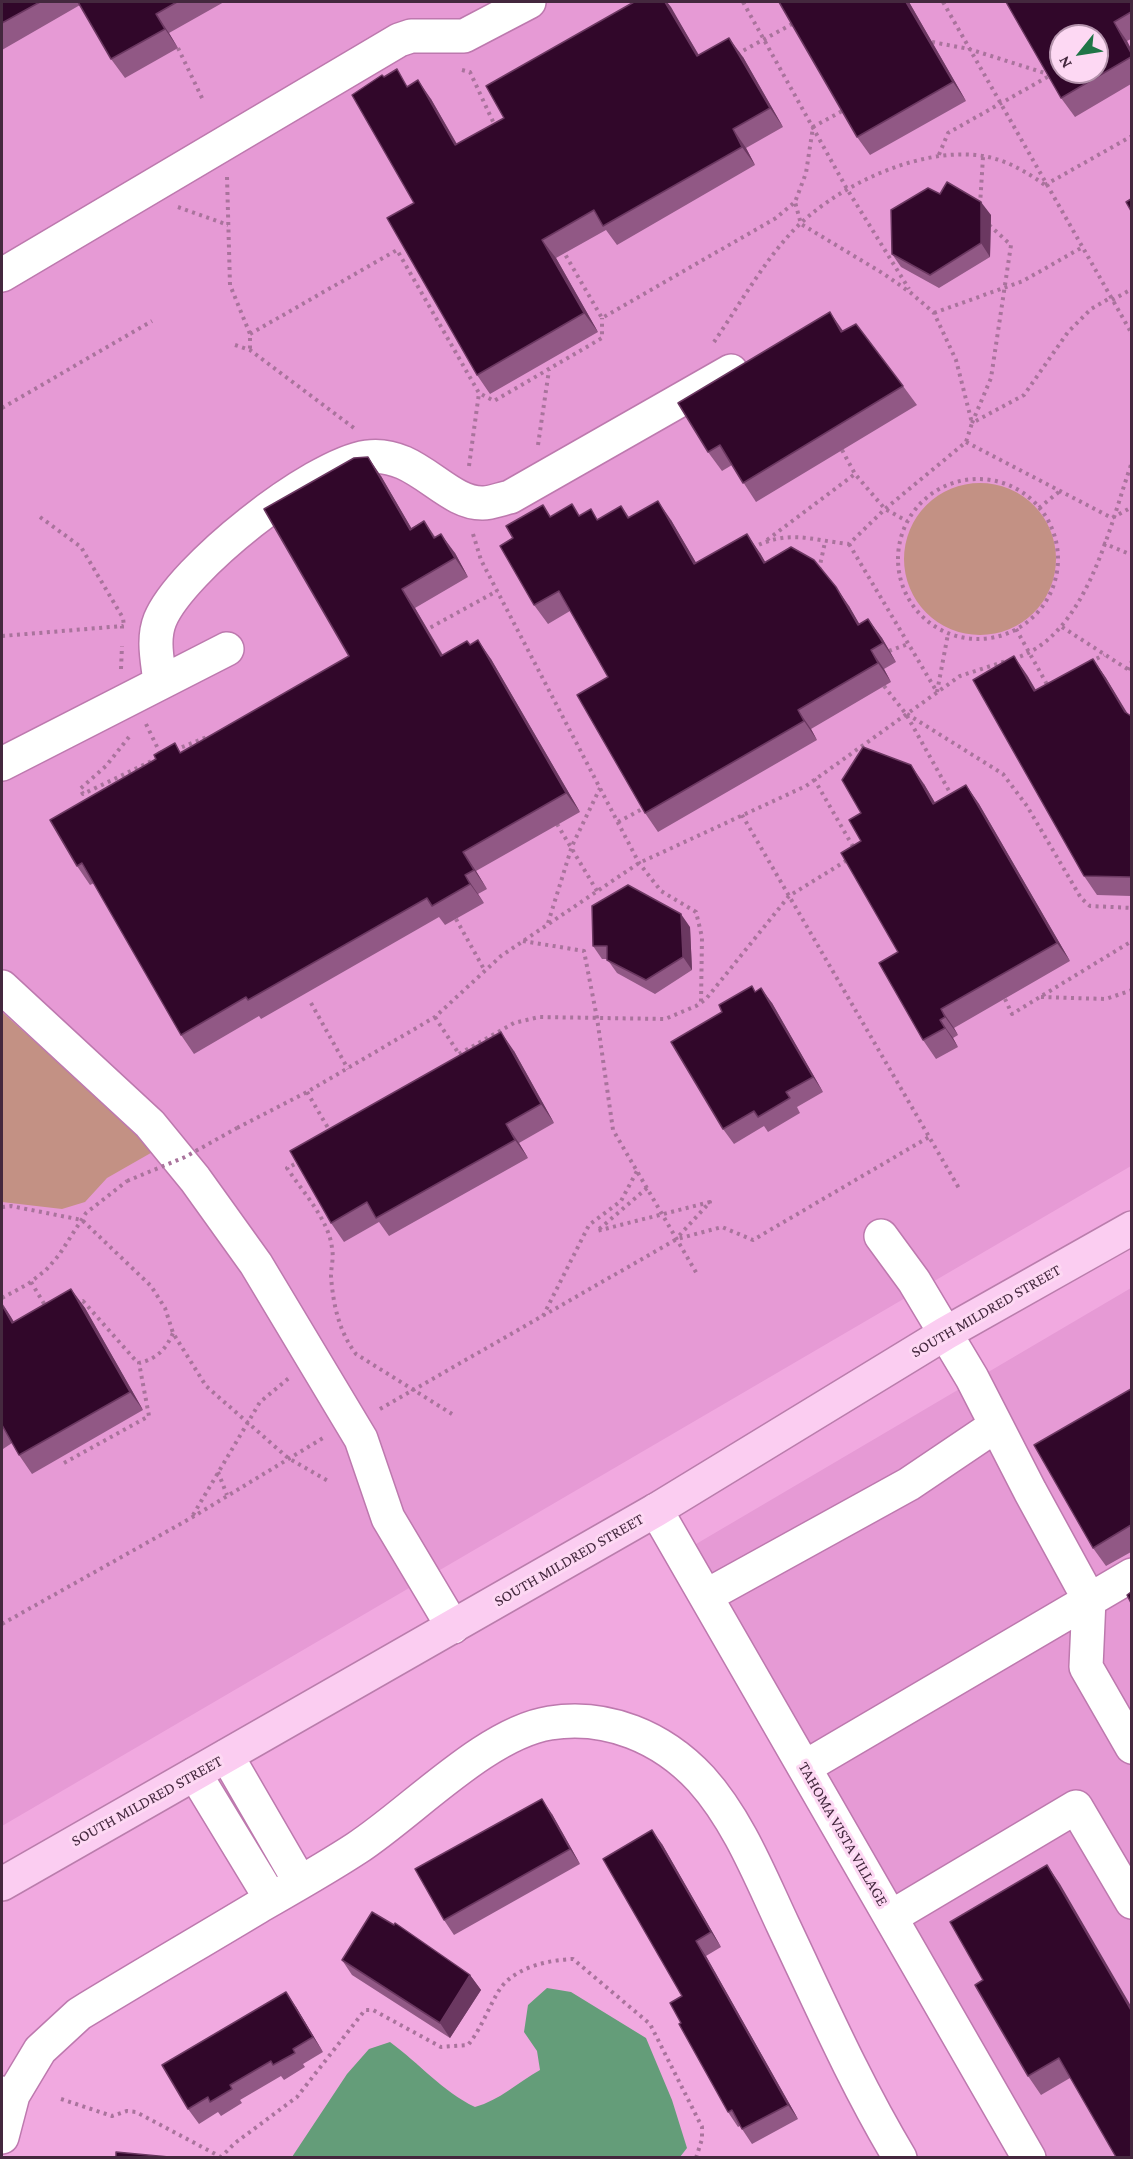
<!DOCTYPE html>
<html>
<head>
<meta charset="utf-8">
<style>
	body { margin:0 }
	#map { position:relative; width:1133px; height:2159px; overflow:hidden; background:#f1a9e0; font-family:"Crimson Pro",serif }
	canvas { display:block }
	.frame { position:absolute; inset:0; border:3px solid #44283e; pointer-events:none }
	.north { position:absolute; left:1049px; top:24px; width:60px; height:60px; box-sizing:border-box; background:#fdd8f3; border:2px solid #b392ab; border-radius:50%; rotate:240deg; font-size:16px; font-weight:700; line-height:24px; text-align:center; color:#44283e }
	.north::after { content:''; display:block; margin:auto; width:21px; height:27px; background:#207547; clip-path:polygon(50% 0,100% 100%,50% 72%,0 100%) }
</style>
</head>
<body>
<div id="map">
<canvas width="1133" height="2159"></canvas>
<div class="frame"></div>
<div class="north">N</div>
</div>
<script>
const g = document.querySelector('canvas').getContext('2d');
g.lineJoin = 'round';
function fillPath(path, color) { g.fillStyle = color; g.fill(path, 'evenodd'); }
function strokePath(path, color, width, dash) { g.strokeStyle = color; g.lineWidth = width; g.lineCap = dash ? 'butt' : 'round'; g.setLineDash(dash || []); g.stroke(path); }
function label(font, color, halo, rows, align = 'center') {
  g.font = font + ' "Crimson Pro",serif'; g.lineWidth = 6; g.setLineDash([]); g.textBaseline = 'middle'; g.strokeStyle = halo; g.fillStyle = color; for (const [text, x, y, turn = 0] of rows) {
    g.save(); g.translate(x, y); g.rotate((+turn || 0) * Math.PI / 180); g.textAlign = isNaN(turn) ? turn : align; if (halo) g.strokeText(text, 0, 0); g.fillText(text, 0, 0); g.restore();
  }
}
const built = new Path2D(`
	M2 2H1132L1131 1166 2 1826ZM1061 36H1097V72H1061Z
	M1131 1288V1574L812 1759 691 1547Z
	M1131 1588V2157H1041L813 1771Z`);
const green = new Path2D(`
	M904 559a76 76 0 1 1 152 0a76 76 0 1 1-152 0Z
	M2 1012 156 1150 107 1178 85 1202 62 1209 2 1202Z`);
const water = new Path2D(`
	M547 1988 571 1992 646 2038 672 2100 687 2148 680 2157H292L347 2074 369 2049 390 2042C420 2064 442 2091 475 2107 500 2100 517 2083 540 2070L537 2051 524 2032 528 2005Z`);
const path = new Path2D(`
	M743 2 847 189 909 289
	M943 2 1132 334
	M932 42 969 49 1051 75 948 133 938 157
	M178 48 203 100
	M737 54 794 23
	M462 70 470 72 495 126
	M227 177 230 285 250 334V350
	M1045 185 1132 136
	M980 205 983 157
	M178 207 228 225
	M989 225 1011 245 991 378 972 423 1024 395 1068 332 1091 309 1110 298
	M562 249 602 318 776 218 795 202 806 173 813 127 844 110
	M1112 300 1132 289
	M934 313 1023 281 1081 248
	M250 334 397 250 479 393 494 401 602 338V318
	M714 342C738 307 761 266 790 234 831 189 913 149 975 155 1001 157 1024 170 1045 185
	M235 345 250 350 354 428
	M2 408 152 321
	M966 442 1112 518 1132 507
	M538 445 549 370
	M842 450 855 474 885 509 907 521
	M469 466 479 393
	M898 559a80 80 0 1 1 160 0a80 80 0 1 1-160 0Z
	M1039 508 1060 491
	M40 517 81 547 123 618 124 626
	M473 534 481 560 639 863 661 891 696 912 702 937 701 1002
	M767 540 855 474
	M1103 543 1132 555
	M849 544 937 692
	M752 548C789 529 810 540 849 544L885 509 966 442 972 423 956 360 934 313 911 293 884 274 801 224 795 202
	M819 570 825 542
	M1062 627 1132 672
	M1016 629 1049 688
	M424 631 497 591
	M2 636 122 626V633
	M889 651 908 644
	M1013 659C1087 637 1109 527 1132 462
	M1090 662 1104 655
	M121 669 122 646
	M1128 670 1132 661
	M884 686 906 714 953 798
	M937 692 948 634
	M907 714 1003 774 1027 806 1081 898 1090 906 1132 908
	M146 724 161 755
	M129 737 106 766 80 789 83 794 158 758
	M175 750 207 737 209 740
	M814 779 855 850
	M742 815 960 1190
	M618 822 644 808
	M557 824 597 891
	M456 919 485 971
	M548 923 572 846 600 788
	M523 941 584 951 597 1018 613 1130 697 1274
	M1041 997 1106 999 1132 990
	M1005 999 1012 1014 1132 941
	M311 1003 348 1069
	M435 1017 459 1054
	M459 1054 514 1023 539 1017 665 1019 696 1006 706 999 789 896 849 859
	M307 1092 331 1133
	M237 1128 307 1092 435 1017 501 956 639 863 806 786 960 676 1006 661
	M301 1161 287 1168C302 1191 329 1220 332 1248 334 1258 331 1267 331 1276 333 1304 339 1332 356 1354L452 1414
	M647 1188 597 1231 710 1202 677 1238
	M2 1207 11 1206 82 1220 151 1286 165 1308 173 1333 206 1386 288 1458 330 1482
	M31 1282 46 1307
	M2 1298 28 1284 46 1270 59 1255 86 1213 127 1181
	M76 1304 83 1301 137 1362
	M543 1316 589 1225 621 1201 637 1171
	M380 1409 677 1239 722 1227 753 1240 929 1137
	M64 1463 149 1416 139 1363C157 1359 166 1349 173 1333
	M218 1472 227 1495
	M193 1515 260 1402 289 1378
	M2 1624 191 1518 323 1438
	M61 2099 112 2116 127 2111 136 2112 221 2157
	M220 2158 235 2143 297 2097 365 2010H373L441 2047 468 2045C481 2029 488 2009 498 1992 512 1968 547 1960 573 1959L650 2024 702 2127V2139L696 2158`);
const minor = new Path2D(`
	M2 275 399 40 411 36H464L529 2
	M160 683C158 662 152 640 160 620 181 569 312 465 367 457 416 450 445 504 483 503 491 503 501 499 510 497L731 371
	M2 764 227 649
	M2 987 150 1124 195 1179 256 1264 361 1439 388 1518 453 1627
	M881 1236 914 1281 972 1378 1030 1491 1089 1599 1086 1667 1132 1747
	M656 1510 1029 2158
	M706 1596 909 1484 995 1426
	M227 1756 300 1882
	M805 1767 1132 1575
	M195 1774 271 1899
	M891 1917 1076 1807 1132 1902
	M2 2093 13 2095 2 2137
	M13 2095 40 2050 79 2014C138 1978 198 1943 258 1907 291 1888 325 1869 357 1848 412 1812 486 1733 550 1723 607 1714 662 1737 701 1779 738 1820 760 1876 783 1925 820 2003 855 2083 900 2158`);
const major = new Path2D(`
	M2 1884 656 1510 946 1333 1132 1228`);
const pathBridge = new Path2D(`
	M127 1181 185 1157 237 1128`);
const wall = new Path2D(`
	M2 2H224L169 33 178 48 125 78 111 59 80 5 2 50Z
	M634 2H667L699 55 743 57 783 127 746 148 755 165 617 245 606 230 556 258 598 332 490 394 477 375 414 203 384 77 408 86 431 99 457 144 504 118Z
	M779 2H909L966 101 870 155 857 137Z
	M1006 2H1131V39L1127 41 1131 49V84L1075 117 1061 98Z
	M940 194 991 215 990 257 939 288 901 267 892 254Z
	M843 331 903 386 917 405 756 502 732 465 722 471 708 452Z
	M381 476 411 528 424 521 436 538 455 553 468 577 415 608 443 655 470 645 491 659 580 812 476 871 487 889 478 894 484 903 445 925 439 917 261 1019 259 1016 194 1054 181 1035 94 883 90 885 77 866 175 743 181 753 349 656Z
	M543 505 551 517 580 516 591 509 598 520 621 506 629 517 671 520 696 563 760 553 765 562 849 606 859 624 868 619 882 638 896 662 884 669 891 682 811 729 817 740 658 832 645 813 608 677 570 611 548 624 534 605 513 538Z
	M1093 659 1106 678 1128 714 1131 716V896L1097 895 1084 876 1027 675 1036 690Z
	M924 784 935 803 966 785 979 804 1070 961 954 1028 958 1035 953 1038 958 1047 936 1059 923 1040 898 952 861 841V813Z
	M690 927 692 970 655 994 617 973 607 959H602L593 946Z
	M756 992 772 1003 823 1092 797 1107 800 1113 768 1132 764 1126 734 1144 723 1129Z
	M514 1051 554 1123 519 1143 528 1158 389 1236 379 1222 344 1242 331 1223Z
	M71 1289 85 1308 143 1410 32 1474 19 1455 12 1443 3 1449 2 1447V1303L14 1322Z
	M1131 1389V1552L1106 1566 1093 1548Z
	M552 1814 580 1864 454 1935 444 1920Z
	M662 1844 721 1947 706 1956 798 2119 752 2144 740 2126 738 2127 728 2112 681 2023 682 1996Z
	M1060 1884 1070 2078 1041 2095 1028 2076 983 1980Z
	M342 1960 470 1975 481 1990 450 2038 352 1975Z
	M296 2007 323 2052 303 2064 305 2067 284 2080 281 2076 240 2100 242 2103 221 2116 218 2112 199 2124 188 2109Z`);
const shadedWall = new Path2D(`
	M665 2H667L671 7 710 75 697 56Z
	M906 2H909L966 101 953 82Z
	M156 14 169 33 178 48 165 29Z
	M1114 22 1127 41 1131 49V53Z
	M729 38 743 57 783 127 770 108Z
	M418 80 431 99 468 164 455 145Z
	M733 129 746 148 755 165 742 147Z
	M981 202 991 215 990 257 981 243Z
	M542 240 556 258 598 332 584 313Z
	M830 312 843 331 841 332Z
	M368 457 381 476 423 548 410 530Z
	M658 501 671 520 708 583 694 564Z
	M441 534 455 553 468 577 455 558Z
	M747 534 760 553 777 582 764 563Z
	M836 587 849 606 871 644 858 625Z
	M402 589 415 608 454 675 441 656Z
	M868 619 882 638 896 662 883 643Z
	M478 640 491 659 580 812 566 793Z
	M871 650 884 669 891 682 878 663Z
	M1014 656 1027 675 1047 710 1034 691Z
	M1093 659 1106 678 1131 720 1125 712Z
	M798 710 811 729 817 740 804 721Z
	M911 765 924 784 947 823 933 804Z
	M966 785 979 804 1070 961 1057 943Z
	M463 852 476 871 487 889 474 870Z
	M465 875 478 894 484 903 470 884Z
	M681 914 690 927 692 970 683 957Z
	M761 988 772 1003 823 1092 813 1077Z
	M941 1009 954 1028 958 1035 945 1017Z
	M940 1020 953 1038 958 1047 945 1028Z
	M501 1032 514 1051 554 1123 541 1104Z
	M506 1124 519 1143 528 1158 515 1140Z
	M71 1289 85 1308 143 1410 130 1392Z
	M2 1303 11 1317 25 1342 12 1323Z
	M542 1799 552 1814 580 1864 570 1849Z
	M652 1830 662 1844 721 1947 711 1932Z
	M1047 1865 1060 1884 1131 2006V2010Z
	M696 1941 706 1956 798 2119 788 2105Z
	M470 1975 481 1990 450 2038 440 2023Z
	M286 1992 296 2007 323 2052 313 2037Z`);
const building = new Path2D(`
	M2 2H40L2 23Z
	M78 2H177L156 14 165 29 111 59Z
	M634 2H665L697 56 729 38 770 108 733 129 742 147 603 226 594 210 542 240 584 313 477 375 387 218 414 203 352 95 382 75 384 77 397 69 407 87 418 80 455 145 504 118 486 86Z
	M779 2H906L953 82 857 137Z
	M1006 2H1131V12L1114 22 1131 53V57L1061 98ZM1061 36H1097V72H1061Z
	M947 182 981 202V243L930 275 892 254 891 210 928 188 940 194Z
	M1131 199V211L1126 202Z
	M830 312 841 332 856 324 903 386 743 483 720 445 708 452 678 403Z
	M368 457 410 530 424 521 434 538 441 534 455 558 402 589 441 656 467 641 470 645 478 640 566 793 463 852 474 870 465 875 470 884 432 906 427 898 248 1000 246 997 181 1035 82 863 77 866 50 820 156 759 154 755 175 743 180 753 349 656 264 509 354 458Z
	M658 501 694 564 747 534 764 563 791 547 814 560 836 587 858 625 868 619 883 643 871 650 878 663 798 710 804 721 645 813 577 695 608 677 559 591 534 605 500 546 513 538 506 526 543 505 550 517 572 504 579 516 591 509 597 520 621 506 628 518Z
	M1014 656 1034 691 1093 659 1125 712 1131 716V877L1084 876 973 680Z
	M863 747 911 765 933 804 966 785 1057 943 941 1009 945 1017 940 1020 945 1028 923 1040 879 963 898 952 841 853 861 841 849 820 861 813 842 780Z
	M628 885 681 914 683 957 646 980 607 960V946H593L592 906Z
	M752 986 755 992 761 988 813 1077 786 1092 790 1098 758 1117 754 1111 723 1129 671 1042 722 1012 719 1005Z
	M501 1032 541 1104 506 1124 515 1140 376 1218 367 1202 331 1223 290 1151Z
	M71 1289 130 1392 19 1455 2 1425V1305L12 1323Z
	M1131 1389V1525L1093 1548 1034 1445Z
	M1131 1592V1603L1127 1595Z
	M542 1799 570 1849 444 1920 415 1869Z
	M652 1830 711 1932 696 1941 788 2105 742 2129 732 2110 728 2112 679 2024 681 2023 670 2003 682 1996 603 1859Z
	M1047 1865 1131 2010V2157H1116L1059 2058 1028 2076 975 1985 983 1980 950 1922Z
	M372 1912 394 1925 395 1923 470 1975 440 2023 342 1960Z
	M286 1992 313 2037 293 2049 295 2053 273 2065 271 2061 230 2085 232 2089 210 2102 208 2097 188 2109 162 2065Z
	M116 2152 169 2157H116Z`);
const streetNames = [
	["SOUTH MILDRED STREET",986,1311,-30],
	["SOUTH MILDRED STREET",569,1560,-30],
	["SOUTH MILDRED STREET",147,1801,-29],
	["TAHOMA VISTA VILLAGE",843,1834,60]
];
fillPath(built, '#e69ad5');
fillPath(green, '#c39184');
fillPath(water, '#649d79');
strokePath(minor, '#bd79ae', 36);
strokePath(major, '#ba7dac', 36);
strokePath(path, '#a9739c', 4, [3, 4.5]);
strokePath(minor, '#fff', 33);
strokePath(major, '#fbcdf1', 33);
strokePath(pathBridge, '#a9739c', 4, [3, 4.5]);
fillPath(wall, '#915885');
fillPath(shadedWall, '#6b3861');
fillPath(building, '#31072a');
strokePath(building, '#6b3861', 1.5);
label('16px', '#44283e', '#fdd8f3', streetNames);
</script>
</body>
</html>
